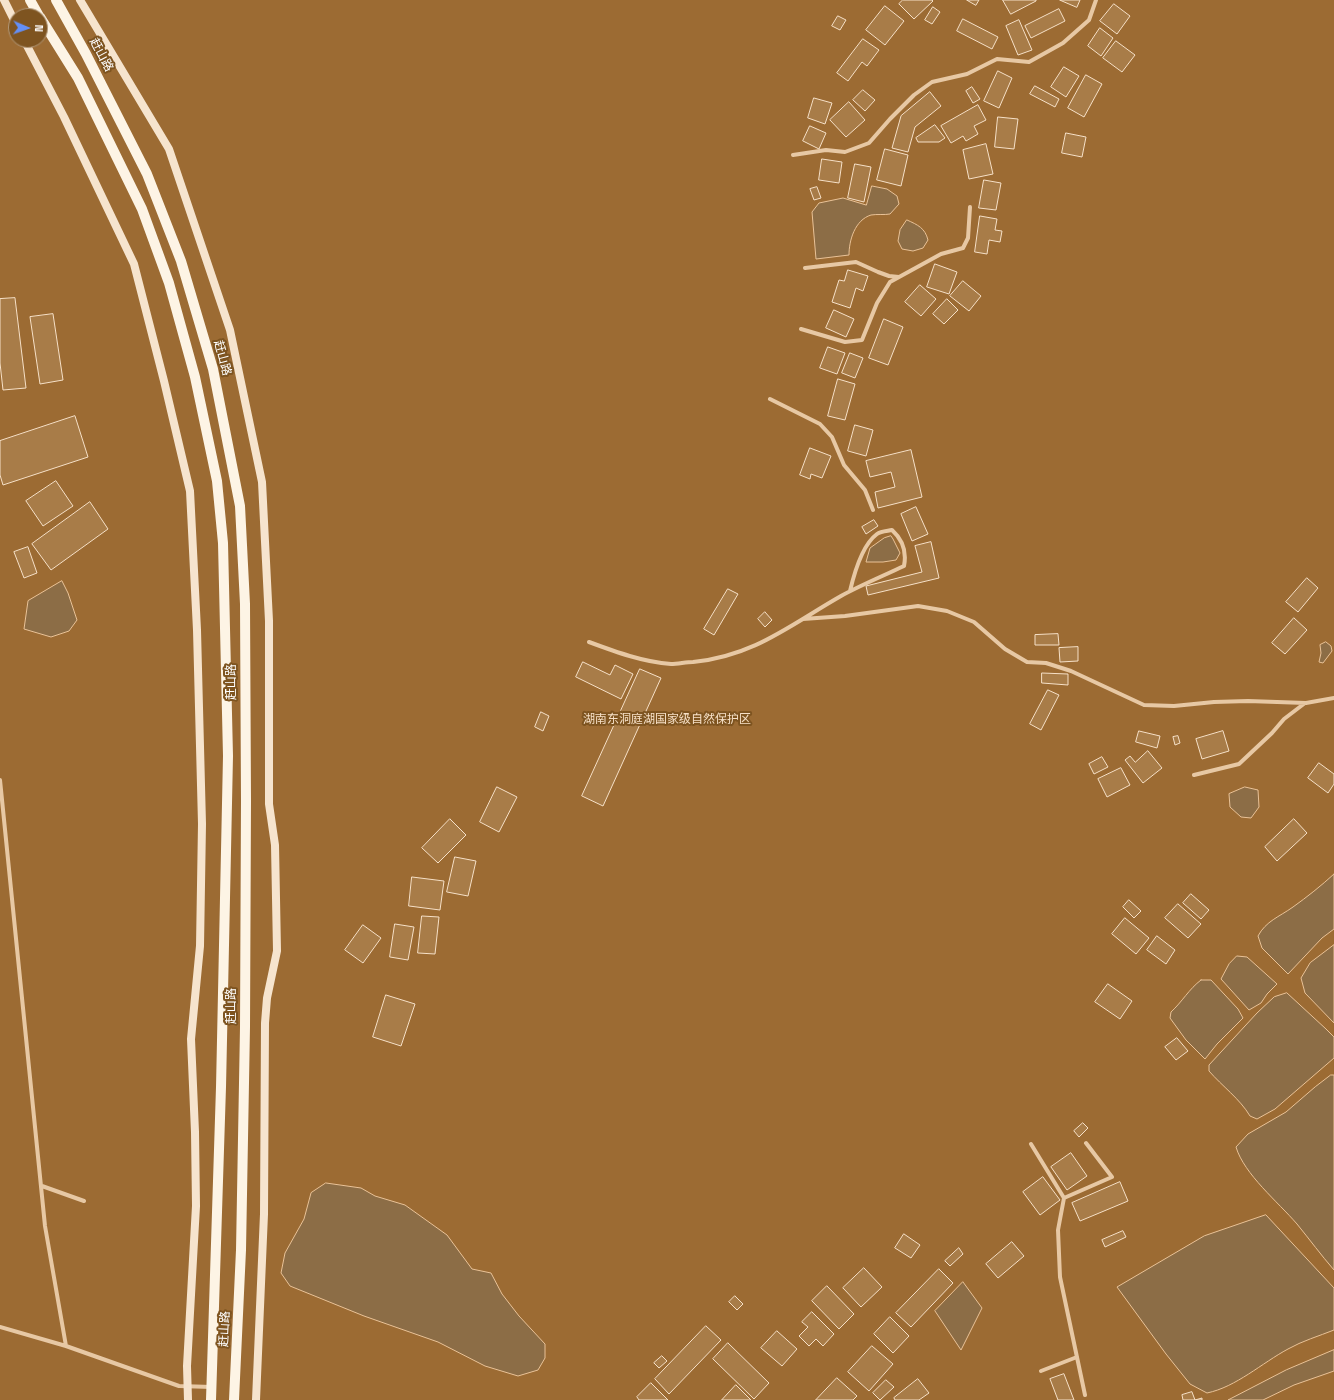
<!DOCTYPE html>
<html>
<head>
<meta charset="utf-8">
<style>
	body { margin:0 }
	#map { position:relative; width:1334px; height:1400px; overflow:hidden; background:#7e5420; font-family:"Space Grotesk",sans-serif }
	canvas { display:block }
	.north { position:absolute; left:8px; top:8px; width:40px; height:40px; box-sizing:border-box; background:#7e5420; border:1px solid #b29879; border-radius:50%; rotate:92deg; font-size:11px; font-weight:700; line-height:16px; text-align:center; color:#fff }
	.north::after { content:''; display:block; margin:auto; width:14px; height:18px; background:#648ff5; clip-path:polygon(50% 0,100% 100%,50% 72%,0 100%) }
</style>
</head>
<body>
<div id="map">
<canvas width="1334" height="1400"></canvas>
<div class="north">N</div>
</div>
<script>
const g = document.querySelector('canvas').getContext('2d');
g.lineJoin = 'round';
function fillPath(path, color) { g.fillStyle = color; g.fill(path, 'evenodd'); }
function strokePath(path, color, width, dash) { g.strokeStyle = color; g.lineWidth = width; g.lineCap = dash ? 'butt' : 'round'; g.setLineDash(dash || []); g.stroke(path); }
function label(font, color, halo, rows, align = 'center') {
  g.font = font + ' "Space Grotesk","Noto Sans SC",sans-serif'; g.lineWidth = 4; g.setLineDash([]); g.textBaseline = 'middle'; g.strokeStyle = halo; g.fillStyle = color; for (const [text, x, y, turn = 0] of rows) {
    g.save(); g.translate(x, y); g.rotate((+turn || 0) * Math.PI / 180); g.textAlign = isNaN(turn) ? turn : align; if (halo) g.strokeText(text, 0, 0); g.fillText(text, 0, 0); g.restore();
  }
}
const green = new Path2D(`
	M0 0H1334V1400H0ZM16 16H40V40H16Z`);
const water = new Path2D(`
	M872 186 887 189 897 196 899 204 890 214C885 215 877 214 871 215 855 220 849 240 849 255L816 259 812 212 819 203 843 198 866 205Z
	M907 220C918 225 925 228 928 240L923 248 913 251 902 249 898 241 900 230Z
	M891 536 893 539 900 553 896 560 883 562H866L870 548 884 538Z
	M62 581 68 593 77 620 69 631 51 637 24 629 28 601Z
	M1326 642 1331 646 1332 651 1323 663 1319 662 1321 653 1320 645Z
	M1245 787 1258 790 1259 807 1251 818 1241 817 1230 807 1229 794Z
	M1334 874V929L1322 938 1288 974 1262 948 1258 936C1266 921 1279 917 1293 907 1307 897 1321 886 1334 874Z
	M1334 945V1023L1305 993 1301 978 1310 963Z
	M1237 956 1247 957 1277 984 1267 994 1261 1003 1249 1010 1221 979 1229 964Z
	M1201 980H1211L1238 1009 1243 1018 1217 1044 1205 1059 1186 1040 1170 1018 1171 1012C1182 1002 1189 989 1201 980Z
	M1287 993 1326 1029 1334 1037V1058L1275 1109 1257 1119 1250 1116C1240 1099 1222 1086 1209 1071V1065L1257 1013 1274 997Z
	M1331 1075H1334V1270C1321 1255 1310 1240 1297 1224 1278 1202 1244 1174 1236 1147L1248 1134 1286 1112 1315 1087Z
	M326 1183 361 1188 375 1196 405 1205 447 1235 472 1269 491 1273 502 1294 519 1316 545 1344V1358L538 1370 518 1376 485 1366 438 1342 364 1316 290 1286 281 1273 285 1253 304 1219 311 1193Z
	M1266 1215 1334 1288V1330C1319 1336 1302 1341 1288 1349 1262 1363 1236 1387 1207 1393L1190 1384 1166 1354 1117 1287 1204 1236Z
	M963 1282 982 1308 961 1350 935 1311Z
	M1334 1350V1371L1294 1385 1263 1400H1228L1286 1370Z`);
const building = new Path2D(`
	M903 0H932L933 1 914 19 899 4Z
	M967 0H979L976 5Z
	M1003 0H1036V1L1011 14Z
	M1060 0H1080L1077 7Z
	M1114 4 1130 16 1117 34 1100 21Z
	M885 6 904 21 885 45 866 30Z
	M933 7 940 12 932 24 925 20Z
	M1059 9 1065 21 1031 38 1025 26Z
	M838 16 846 20 840 30 832 26Z
	M963 19 998 37 992 49 957 31Z
	M1019 20 1032 50 1018 55 1006 26Z
	M1100 28 1113 38 1101 56 1088 46Z
	M863 39 879 50 867 66 862 62 848 81 837 73Z
	M1116 41 1135 55 1122 72 1103 58Z
	M1064 67 1079 76 1066 97 1051 87Z
	M998 71 1012 78 999 108 984 101Z
	M1086 75 1102 84 1084 117 1068 108Z
	M1035 86 1059 99 1055 107 1030 94Z
	M972 87 980 99 973 103 966 91Z
	M863 90 875 100 865 111 853 100Z
	M930 92 941 106 915 127 908 152 892 148 901 116Z
	M814 98 832 103 825 124 808 118Z
	M849 102 865 120 846 137 830 120Z
	M978 105 986 120 974 126 978 134 966 141 963 136 951 143 941 126Z
	M998 117 1018 119 1014 149 995 147Z
	M935 125 945 138 939 142H918L916 138Z
	M810 126 826 133 819 149 803 141Z
	M1066 133 1086 137 1082 157 1062 153Z
	M986 144 993 174 969 179 963 150Z
	M885 149 908 155 901 186 877 180Z
	M822 159 842 162 839 183 819 180Z
	M855 164 871 167 864 202 848 198Z
	M984 180 1001 183 996 210 979 208Z
	M817 187 821 198 814 200 810 189Z
	M980 216 997 219 995 230 1002 231 1000 242 989 240 987 254 975 252Z
	M935 264 957 272 949 294 927 287Z
	M848 270 868 276 863 291 856 288 850 308 832 302 839 280 844 281Z
	M963 281 981 296 969 311 950 296Z
	M920 285 936 299 921 316 905 302Z
	M15 298 26 388 3 390 0 363V299Z
	M947 299 958 310 944 324 933 314Z
	M834 310 854 319 846 337 826 328Z
	M53 314 63 380 40 384 30 317Z
	M884 319 903 327 888 365 869 358Z
	M828 347 845 353 837 374 820 368Z
	M850 353 863 358 855 378 842 373Z
	M838 379 855 384 845 420 828 416Z
	M75 416 88 457 3 485 0 475V441Z
	M855 425 873 430 866 456 848 451Z
	M810 448 831 456 822 478 811 474 810 479 800 475Z
	M911 450 922 497 878 508 875 492 895 487 891 472 870 477 866 461Z
	M56 481 73 506 43 526 26 501Z
	M90 502 108 529 51 570 32 544Z
	M916 507 928 534 912 541 901 514Z
	M874 520 878 526 866 534 862 527Z
	M931 542 939 578 868 595 866 586 922 572 915 546Z
	M28 547 37 573 24 578 14 552Z
	M1307 578 1318 588 1298 612 1286 602Z
	M728 589 738 594 714 635 704 629Z
	M765 612 772 620 765 627 758 619Z
	M1294 618 1307 630 1285 654 1272 643Z
	M1058 634 1059 645H1035V635Z
	M1078 647V661L1060 662 1059 648Z
	M583 662 610 675 615 665 633 674 621 699 576 677Z
	M640 669 661 678 603 806 582 796Z
	M1042 673 1068 674V685L1042 683Z
	M1048 690 1059 695 1041 730 1030 724Z
	M541 712 549 716 543 731 535 727Z
	M1139 731 1160 736 1157 748 1136 742Z
	M1223 731 1229 751 1202 759 1196 739Z
	M1178 736 1180 743 1175 745 1173 737Z
	M1148 751 1162 768 1143 783 1125 760 1130 756 1135 762Z
	M1102 757 1108 767 1094 774 1089 764Z
	M1319 763 1334 774V784L1328 793 1308 778Z
	M1121 768 1130 785 1107 797 1098 779Z
	M497 787 517 797 499 832 480 822Z
	M450 819 466 835 438 863 422 848Z
	M1294 819 1307 833 1277 861 1265 847Z
	M455 857 476 861 468 896 447 892Z
	M412 877 444 881 440 910 409 906Z
	M1191 894 1209 910 1201 919 1183 903Z
	M1129 900 1141 911 1134 918 1123 907Z
	M1178 904 1201 924 1188 938 1165 918Z
	M422 916 439 917 435 954 418 953Z
	M1125 918 1149 938 1136 954 1112 934Z
	M395 924 414 927 408 960 390 957Z
	M363 925 381 938 363 963 345 950Z
	M1157 936 1175 950 1166 964 1147 950Z
	M1108 984 1132 1001 1120 1019 1095 1002Z
	M386 995 415 1004 401 1046 373 1037Z
	M1177 1038 1188 1051 1176 1060 1165 1047Z
	M1083 1123 1088 1128 1079 1137 1074 1131Z
	M1071 1153 1087 1176 1067 1190 1051 1167Z
	M1043 1177 1060 1200 1040 1215 1023 1192Z
	M1120 1182 1128 1201 1080 1221 1072 1203Z
	M1123 1231 1126 1237 1105 1247 1102 1240Z
	M904 1234 920 1245 911 1258 895 1248Z
	M1012 1242 1024 1256 998 1278 986 1264Z
	M959 1248 963 1254 950 1266 945 1261Z
	M864 1268 882 1287 861 1307 843 1288Z
	M939 1269 953 1283 911 1327 896 1313Z
	M827 1286 854 1314 839 1329 812 1301Z
	M735 1296 743 1304 737 1310 729 1302Z
	M812 1312 834 1334 823 1346 816 1339 809 1346 799 1336 808 1327 802 1322Z
	M890 1317 909 1336 893 1353 874 1334Z
	M706 1326 721 1340 669 1394 655 1379Z
	M777 1331 797 1349 782 1366 761 1348Z
	M728 1343 769 1383 754 1399 713 1359Z
	M872 1346 893 1364 869 1391 848 1372Z
	M662 1356 667 1361 659 1368 654 1363Z
	M1064 1374 1074 1400H1058L1050 1379Z
	M837 1378 857 1396 853 1400H816Z
	M918 1379 929 1393 919 1400H895L894 1398Z
	M886 1380 894 1387 880 1400 873 1393Z
	M651 1383 668 1400H639L637 1397Z
	M736 1385 751 1400H722Z
	M1192 1392 1195 1400 1202 1398V1400H1183L1182 1395Z`);
const minor = new Path2D(`
	M793 155 826 150 845 152 869 143 890 119 914 95 932 82 967 74 997 59 1029 62 1063 43 1089 20 1096 0
	M805 268 856 262 878 272 889 276 899 277
	M801 329 845 342 862 340 877 303 890 282 941 254 963 248 968 238 970 207
	M770 399 820 424 832 437 844 465 865 490 873 510
	M803 619 845 616 918 606 947 611 974 622 1005 649 1027 662 1046 663 1071 671 1144 705 1174 706 1214 702 1248 701 1306 703 1334 698
	M589 642C616 652 643 662 671 664 678 664 686 662 693 662 754 656 790 625 841 596 861 585 883 576 904 566 907 551 903 540 892 530 888 531 881 531 877 534 862 545 854 574 850 591
	M1194 775 1239 764 1272 733 1284 719 1305 703
	M0 780 45 1226 66 1346
	M1031 1144 1064 1198 1058 1230 1060 1277 1085 1395
	M42 1186 84 1201
	M1064 1198 1112 1177 1086 1143
	M0 1327 66 1346 179 1386 212 1387
	M1041 1371 1077 1357`);
const secondary = new Path2D(`
	M4 0 16 24
	M80 0 169 149 230 330 262 482 269 621V804L275 845 277 951 267 998 265 1023 264 1214 256 1400
	M24 40 64 117 134 264 164 381 190 491 197 630 202 824 200 946 191 1039 195 1132 196 1206 187 1366 188 1400`);
const primary = new Path2D(`
	M30 0 39 16
	M56 0 86 54 147 174 181 261 213 369 240 506 245 604 246 801 245 1027 241 1250 234 1400
	M40 17 78 78 142 209 169 283 195 377 217 481 223 543 228 756 221 1087 211 1400`);
const streetNames = [
	["赶山路",101,55,62],
	["赶山路",222,358,75],
	["赶山路",232,682,-90],
	["赶山路",232,1006,-90],
	["赶山路",225,1329,-87]
];
const parkNames = [
	["湖南东洞庭湖国家级自然保护区",667,720]
];
fillPath(green, '#9c6b33');
fillPath(water, '#8c6d46');
strokePath(water, '#e9c297', 1);
fillPath(building, '#a87c48');
strokePath(building, '#f6e0c7', 1);
strokePath(minor, '#e7c8a4', 4);
strokePath(secondary, '#f6e4ce', 8);
strokePath(primary, '#fdf4e5', 10);
label('12px', '#fff', '#7e5420', streetNames);
label('12px', '#f6e0c7', '#7e5420', parkNames);
</script>
</body>
</html>
